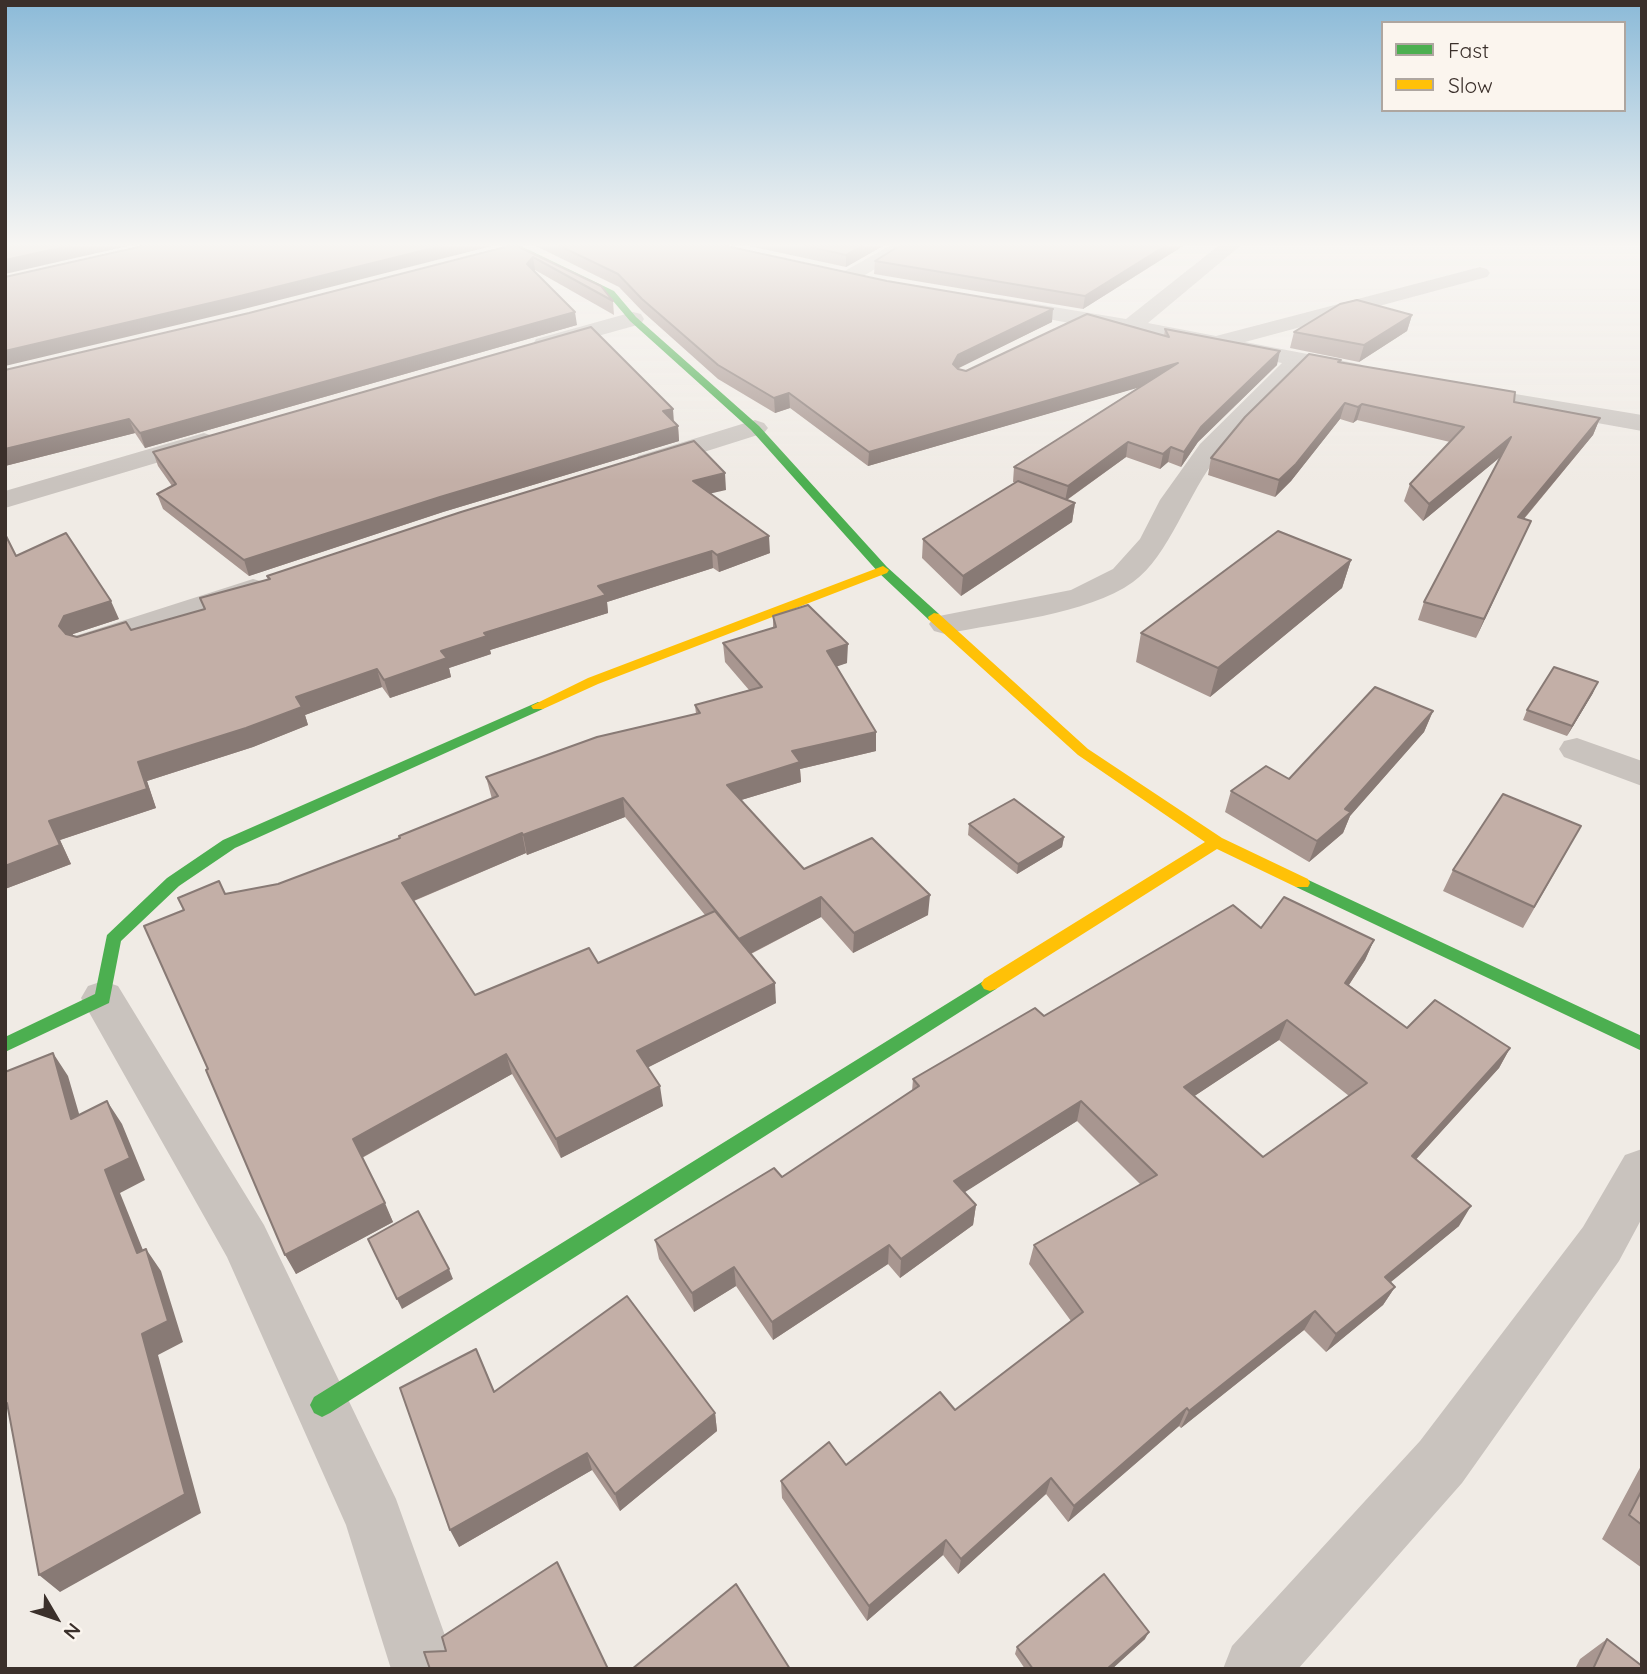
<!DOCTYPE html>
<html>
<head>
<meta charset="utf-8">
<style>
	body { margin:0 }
	#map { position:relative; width:1647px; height:1674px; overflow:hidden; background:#f0ebe5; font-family:Quicksand,sans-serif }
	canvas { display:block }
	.frame { position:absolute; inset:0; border:7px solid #3b302b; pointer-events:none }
	.legend { position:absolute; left:1381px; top:21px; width:245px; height:91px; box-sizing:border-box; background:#fbf5ee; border:2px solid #aea6a0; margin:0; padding:9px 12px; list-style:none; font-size:21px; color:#3b302b }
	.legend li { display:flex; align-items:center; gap:14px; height:35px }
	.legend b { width:35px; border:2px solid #aea6a0 }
	.north { position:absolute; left:21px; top:1583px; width:70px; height:70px; -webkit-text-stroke:5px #fbf5ee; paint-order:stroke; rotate:129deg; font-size:19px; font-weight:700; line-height:28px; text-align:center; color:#3b302b }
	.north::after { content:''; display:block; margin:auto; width:24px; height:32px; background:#3b302b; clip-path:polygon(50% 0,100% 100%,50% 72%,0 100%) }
</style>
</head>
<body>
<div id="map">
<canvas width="1647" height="1674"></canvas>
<div class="frame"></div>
<ul class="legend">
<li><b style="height:9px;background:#4caf50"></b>Fast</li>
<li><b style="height:9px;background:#ffc107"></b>Slow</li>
</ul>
<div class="north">N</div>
</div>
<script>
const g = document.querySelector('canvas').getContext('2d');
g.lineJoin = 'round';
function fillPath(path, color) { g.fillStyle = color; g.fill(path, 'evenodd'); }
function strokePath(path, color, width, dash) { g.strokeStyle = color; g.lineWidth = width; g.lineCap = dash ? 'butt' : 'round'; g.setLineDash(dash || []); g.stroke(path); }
const street = new Path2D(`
	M889 246H914L855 281H841L838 277 841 273Z
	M1218 246H1240L1148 323 1216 336 1480 267 1487 269 1490 273 1487 277 1245 342 1354 363 1362 365 1366 370 1362 375 1354 377 1304 367C1276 396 1245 424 1219 455 1189 490 1169 557 1133 582 1087 615 1001 622 945 634L934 631 929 624 934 617 1071 590 1113 569 1140 539 1160 500 1200 444 1282 363 1000 310 992 309 989 304 992 299 1000 298 1126 319Z
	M633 312 641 314 644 319 641 324 544 351 536 349 533 344 536 339Z
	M1461 385 1642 415V431L1452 397 1449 392 1452 387Z
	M755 420 764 423 768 428 764 433 647 470 638 468 634 462 638 456Z
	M204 433 213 436 217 441 213 446 5 508V491Z
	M253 579 264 582 268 588 264 594 97 650 86 653 75 650 70 643 75 636Z
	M1577 738 1642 761V786L1564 757 1559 749 1564 741Z
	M103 981 118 986 264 1225 396 1499 457 1669H391L346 1525 227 1257 81 998 88 986Z
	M1642 1149V1218L1619 1261 1462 1483 1298 1669H1223L1232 1646 1420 1441 1583 1227 1625 1155Z`);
const fast = new Path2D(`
	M510 246H521L614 291 636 317 759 426 887 567 939 614V620H929L879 573 751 430 630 321 608 295Z
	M538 702 543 703 545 706 543 709 235 848 179 886 121 941 109 1003 5 1052V1037L95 994 107 935 167 878 223 840Z
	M1302 877 1642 1036V1051L1296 887 1294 883 1296 879Z
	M990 977 996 979 999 984 996 989 330 1413 322 1417 314 1413 310 1405 314 1397Z`);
const slow = new Path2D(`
	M883 566 889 570 887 573 598 684 543 709H533L531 706 588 678Z
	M934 613 939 614 1088 749 1222 838 1308 879 1310 883 1308 887H1296L1217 849 996 989 990 991 984 989 981 984 984 979 1205 842 1078 755 929 620 928 617Z`);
const wall = new Path2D(`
	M517 246 613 301 614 315 535 270 534 271 577 325 145 448 135 433 5 466V370L249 313Z
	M536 246H726L1052 322 957 368 966 371 1164 336 1165 329 1277 365 1198 442 1181 467 1168 462 1160 469 1126 457 1067 500 1075 503 1072 522 961 596 922 558 923 539 1016 483 1013 482 1014 467 1139 387 868 466 790 408 775 413 718 379 643 312 619 287Z
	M749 246H883L846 267Z
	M899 246H1183L1083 309 874 274 875 261Z
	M1412 315 1407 331 1359 362 1290 348 1294 332Z
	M1341 362 1514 402 1600 418 1593 435 1524 519 1523 538 1476 638 1418 620 1424 602 1500 457 1423 521 1404 501 1410 484 1450 442 1357 420 1353 423 1340 419 1291 481 1275 497 1208 475 1211 458Z
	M674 422 678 426 679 441 443 512 249 576 163 509 157 494 172 486 158 466 153 452Z
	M726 490 711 493 770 553 719 572 713 568 607 602 608 613 490 650 491 654 449 668 451 677 390 698 382 687 305 715 308 725 253 747 147 781 156 808 60 840 71 864 5 889 16 556 119 619 73 634 72 636 77 637 131 630 205 609 200 598 268 580 267 576Z
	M1351 560 1342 588 1210 697 1136 662 1141 633Z
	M773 616 847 663 836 666 876 732V751L800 769 801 782 741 800 804 869 928 915 853 953 821 917 751 954 776 1003 648 1067 663 1106 561 1158 512 1074 362 1158 393 1222 296 1274 208 1069 225 894 278 884 400 839 399 836 492 799 486 777 696 714 695 705 749 690 725 662 723 643 773 628ZM625 817 705 915 598 963 475 995 414 901 526 853 527 855Z
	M1593 693 1567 736 1523 720 1527 710Z
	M1433 711 1424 732 1350 816 1343 833 1309 862 1225 812 1231 791 1289 779Z
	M969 824 1064 837 1062 847 1017 874 968 835Z
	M1570 846 1523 928 1443 891 1453 870Z
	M1261 928 1374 940 1365 960 1349 985 1407 1028 1510 1048 1499 1068 1416 1159 1459 1226 1390 1282 1395 1287 1383 1305 1326 1352 1304 1330 1181 1428 1179 1426 1068 1522 1046 1494 958 1574 943 1555 867 1621 782 1498 781 1481 846 1465 955 1410 1071 1321 1029 1264 1034 1245 1141 1185 1077 1121 964 1192 976 1205 973 1225 900 1278 888 1264 773 1340 736 1286 694 1312 659 1259 655 1240 782 1177 912 1091 913 1079 1044 1016ZM1279 1040 1349 1096 1263 1157 1194 1096Z
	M494 1392 715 1413 717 1431 620 1511 592 1470 459 1547Z
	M1642 1464V1568L1602 1539Z
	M1145 1639 1112 1669H1025L1015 1654 1017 1647Z
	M1607 1639 1642 1669H1575L1580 1659Z`);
const shadedWall = new Path2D(`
	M69 246H128L5 274V260Z
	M441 246H492L240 310 5 366V351Z
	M861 246H883L846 267V255Z
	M1165 246H1183L1083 309 1085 296Z
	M533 257 535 270 529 277 527 264Z
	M1053 309 1052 322 957 369 953 364 958 355Z
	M575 312 577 325 145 448 140 433Z
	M1412 315 1407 331 1359 362 1364 345Z
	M1280 351 1277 365 1198 442 1181 467 1184 452 1201 427Z
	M1178 363 1175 377 868 466 869 452Z
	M789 393 790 408 775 413 774 398Z
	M1345 403 1340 419 1291 481 1275 497 1279 480Z
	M1362 404 1357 420 1353 423 1358 407Z
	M673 409 674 423 663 411Z
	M1600 418 1593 435 1511 534 1518 517Z
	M129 419 135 433 5 466V449Z
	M678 426 679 441 443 512 249 576 244 560 440 497Z
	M1511 437 1504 454 1423 521 1429 504Z
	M1128 442 1126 457 1065 501 1068 486Z
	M1171 447 1168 462 1160 469 1163 454Z
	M725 473 726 490 695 497 693 481Z
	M1075 503 1072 522 961 596 963 576Z
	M1531 521 1523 538 1476 638 1484 619Z
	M769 536 770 553 719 572 717 555Z
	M712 551 713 568 607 602 608 613 490 650 491 654 449 668 451 677 390 698 384 680 441 651 598 586Z
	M1351 560 1342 588 1210 697 1218 668Z
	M111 601 119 619 73 634 68 645 59 626 64 616Z
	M848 644 847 663 827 670V651Z
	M377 669 382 687 305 715 308 725 253 747 147 781 156 808 60 840 71 864 5 889V866L49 821 138 762 296 697Z
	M1598 682 1593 693 1567 736 1572 726Z
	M1433 711 1424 732 1350 816 1343 833 1309 862 1317 841Z
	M876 732V751L800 769 801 782 728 804 727 785 792 751Z
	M623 798 625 817 527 855 523 835Z
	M522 833 526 853 408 903 402 883Z
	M1064 837 1062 847 1017 874 1018 864Z
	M930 895 928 915 853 953 854 933Z
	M821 897V917L740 959 739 939Z
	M1374 940 1365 960 1337 1003 1345 983Z
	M775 983 776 1003 641 1071 637 1051Z
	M1287 1020 1279 1040 1178 1107 1184 1087Z
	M1510 1048 1499 1068 1401 1176 1412 1156Z
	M53 1053 68 1076 87 1141 71 1119Z
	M506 1054 512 1074 361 1158 353 1139Z
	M660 1086 663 1106 561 1158 556 1139Z
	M107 1101 122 1124 145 1180 120 1193 153 1275 137 1253 105 1170Z
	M1081 1101 1077 1121 951 1201 954 1181Z
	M385 1203 393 1222 296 1274 285 1255Z
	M976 1205 973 1225 900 1278 901 1259Z
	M1471 1206 1459 1226 1374 1296 1385 1277Z
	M889 1245 888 1264 773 1340 772 1322Z
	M146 1249 161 1271 183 1342 158 1355 201 1513 60 1592 39 1575 142 1334Z
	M734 1267 736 1286 694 1312 692 1293Z
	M449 1269 453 1279 402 1309 397 1299Z
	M1395 1287 1383 1305 1326 1352 1336 1334Z
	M1315 1311 1304 1330 1181 1428 1189 1411Z
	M1187 1408 1179 1426 1068 1522 1074 1506Z
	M715 1413 717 1431 620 1511 615 1494Z
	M587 1453 592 1470 459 1547 450 1530Z
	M1051 1478 1046 1494 958 1574 961 1559Z
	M946 1540 943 1555 867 1621 869 1606Z
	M1149 1632 1145 1639 1112 1669H1107Z`);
const building = new Path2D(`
	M5 246H69L5 260Z
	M143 246H441L236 297 5 351V277Z
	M509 246H517L601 286 613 301 533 257 527 264 575 312 140 433 129 419 5 449V370L249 313Z
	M560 246H726L887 281 1053 309 958 355 953 364 958 369 966 371 1087 314 1169 337 1165 329 1280 351 1201 427 1184 452 1171 447 1163 454 1128 442 1068 486 1014 467 1178 363 869 452 789 393 774 398 718 365 642 299 618 274Z
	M806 246H861L846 255Z
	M899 246H1165L1085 296 875 261Z
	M1357 300 1412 315 1364 345 1294 332 1340 304Z
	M591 327 673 409 663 411 678 426 440 497 244 560 157 494 176 484 153 452Z
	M1309 354 1341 360 1338 362 1515 392 1514 402 1600 418 1518 517 1531 521 1484 619 1424 602 1511 437 1429 504 1410 484 1464 427 1362 404 1358 407 1345 403 1296 464 1279 480 1211 458 1245 417Z
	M694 441 725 473 693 481 769 536 717 555 712 551 598 586 606 595 484 633 487 636 441 651 447 658 384 680 377 669 296 697 302 707 246 728 138 762 147 789 49 821 60 845 5 866V534L16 556 66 533 111 601 64 616 59 626 66 634 77 637 126 622 131 630 205 609 200 598 270 579 267 576 461 512Z
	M1018 481 1075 503 963 576 923 539Z
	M1278 531 1351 560 1218 668 1141 633Z
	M808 605 848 644 827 651 876 732 792 751 800 762 727 785 804 869 872 838 930 895 854 933 821 897 739 939 623 798 523 835 522 833 402 883 475 995 589 948 598 963 715 911 775 983 637 1051 660 1086 556 1139 506 1054 353 1139 385 1203 285 1255 206 1070 208 1069 144 926 184 910 178 898 219 881 225 894 278 884 400 838 399 836 498 796 486 777 597 737 700 713 695 705 762 687 723 643 776 627 773 616Z
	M1554 667 1598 682 1572 726 1527 710Z
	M1375 687 1433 711 1345 809 1351 812 1317 841 1231 791 1266 766 1289 779Z
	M1503 794 1581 826 1534 907 1453 870Z
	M1014 799 1064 837 1018 864 969 824Z
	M1284 897 1374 940 1345 983 1407 1028 1435 1000 1510 1048 1412 1156 1471 1206 1385 1277 1395 1287 1336 1334 1315 1311 1189 1411 1187 1408 1074 1506 1051 1478 961 1559 946 1540 869 1606 781 1481 829 1442 846 1465 940 1392 955 1410 1083 1312 1034 1245 1157 1175 1081 1101 954 1181 976 1205 901 1259 889 1245 772 1322 734 1267 692 1293 655 1240 774 1168 782 1177 919 1086 913 1079 1035 1008 1044 1016 1233 905 1261 928ZM1287 1020 1367 1083 1263 1157 1184 1087Z
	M53 1053 71 1119 107 1101 130 1158 105 1170 137 1253 146 1249 168 1321 142 1334 185 1494 39 1575 7 1403 5 1404V1072Z
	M418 1211 449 1269 397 1299 368 1239Z
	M627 1296 715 1413 615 1494 587 1453 450 1530 400 1388 476 1349 494 1392Z
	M1642 1490V1525L1629 1515Z
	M557 1562 608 1669H430L424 1652 446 1651 442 1637Z
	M1104 1574 1149 1632 1107 1669H1033L1017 1647Z
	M736 1584 790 1669H632Z
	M1607 1639 1642 1666V1669H1593Z`);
fillPath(street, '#c9c3be');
fillPath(fast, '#4caf50');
fillPath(slow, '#ffc107');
fillPath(wall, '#a89690');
fillPath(shadedWall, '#887a75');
fillPath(building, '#c3afa7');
strokePath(building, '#887a75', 2);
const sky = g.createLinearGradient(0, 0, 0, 480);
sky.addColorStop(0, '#8bbad8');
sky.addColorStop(0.51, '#f8f6f3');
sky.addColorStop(1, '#f8f6f300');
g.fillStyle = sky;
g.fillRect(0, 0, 1647, 480);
</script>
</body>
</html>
